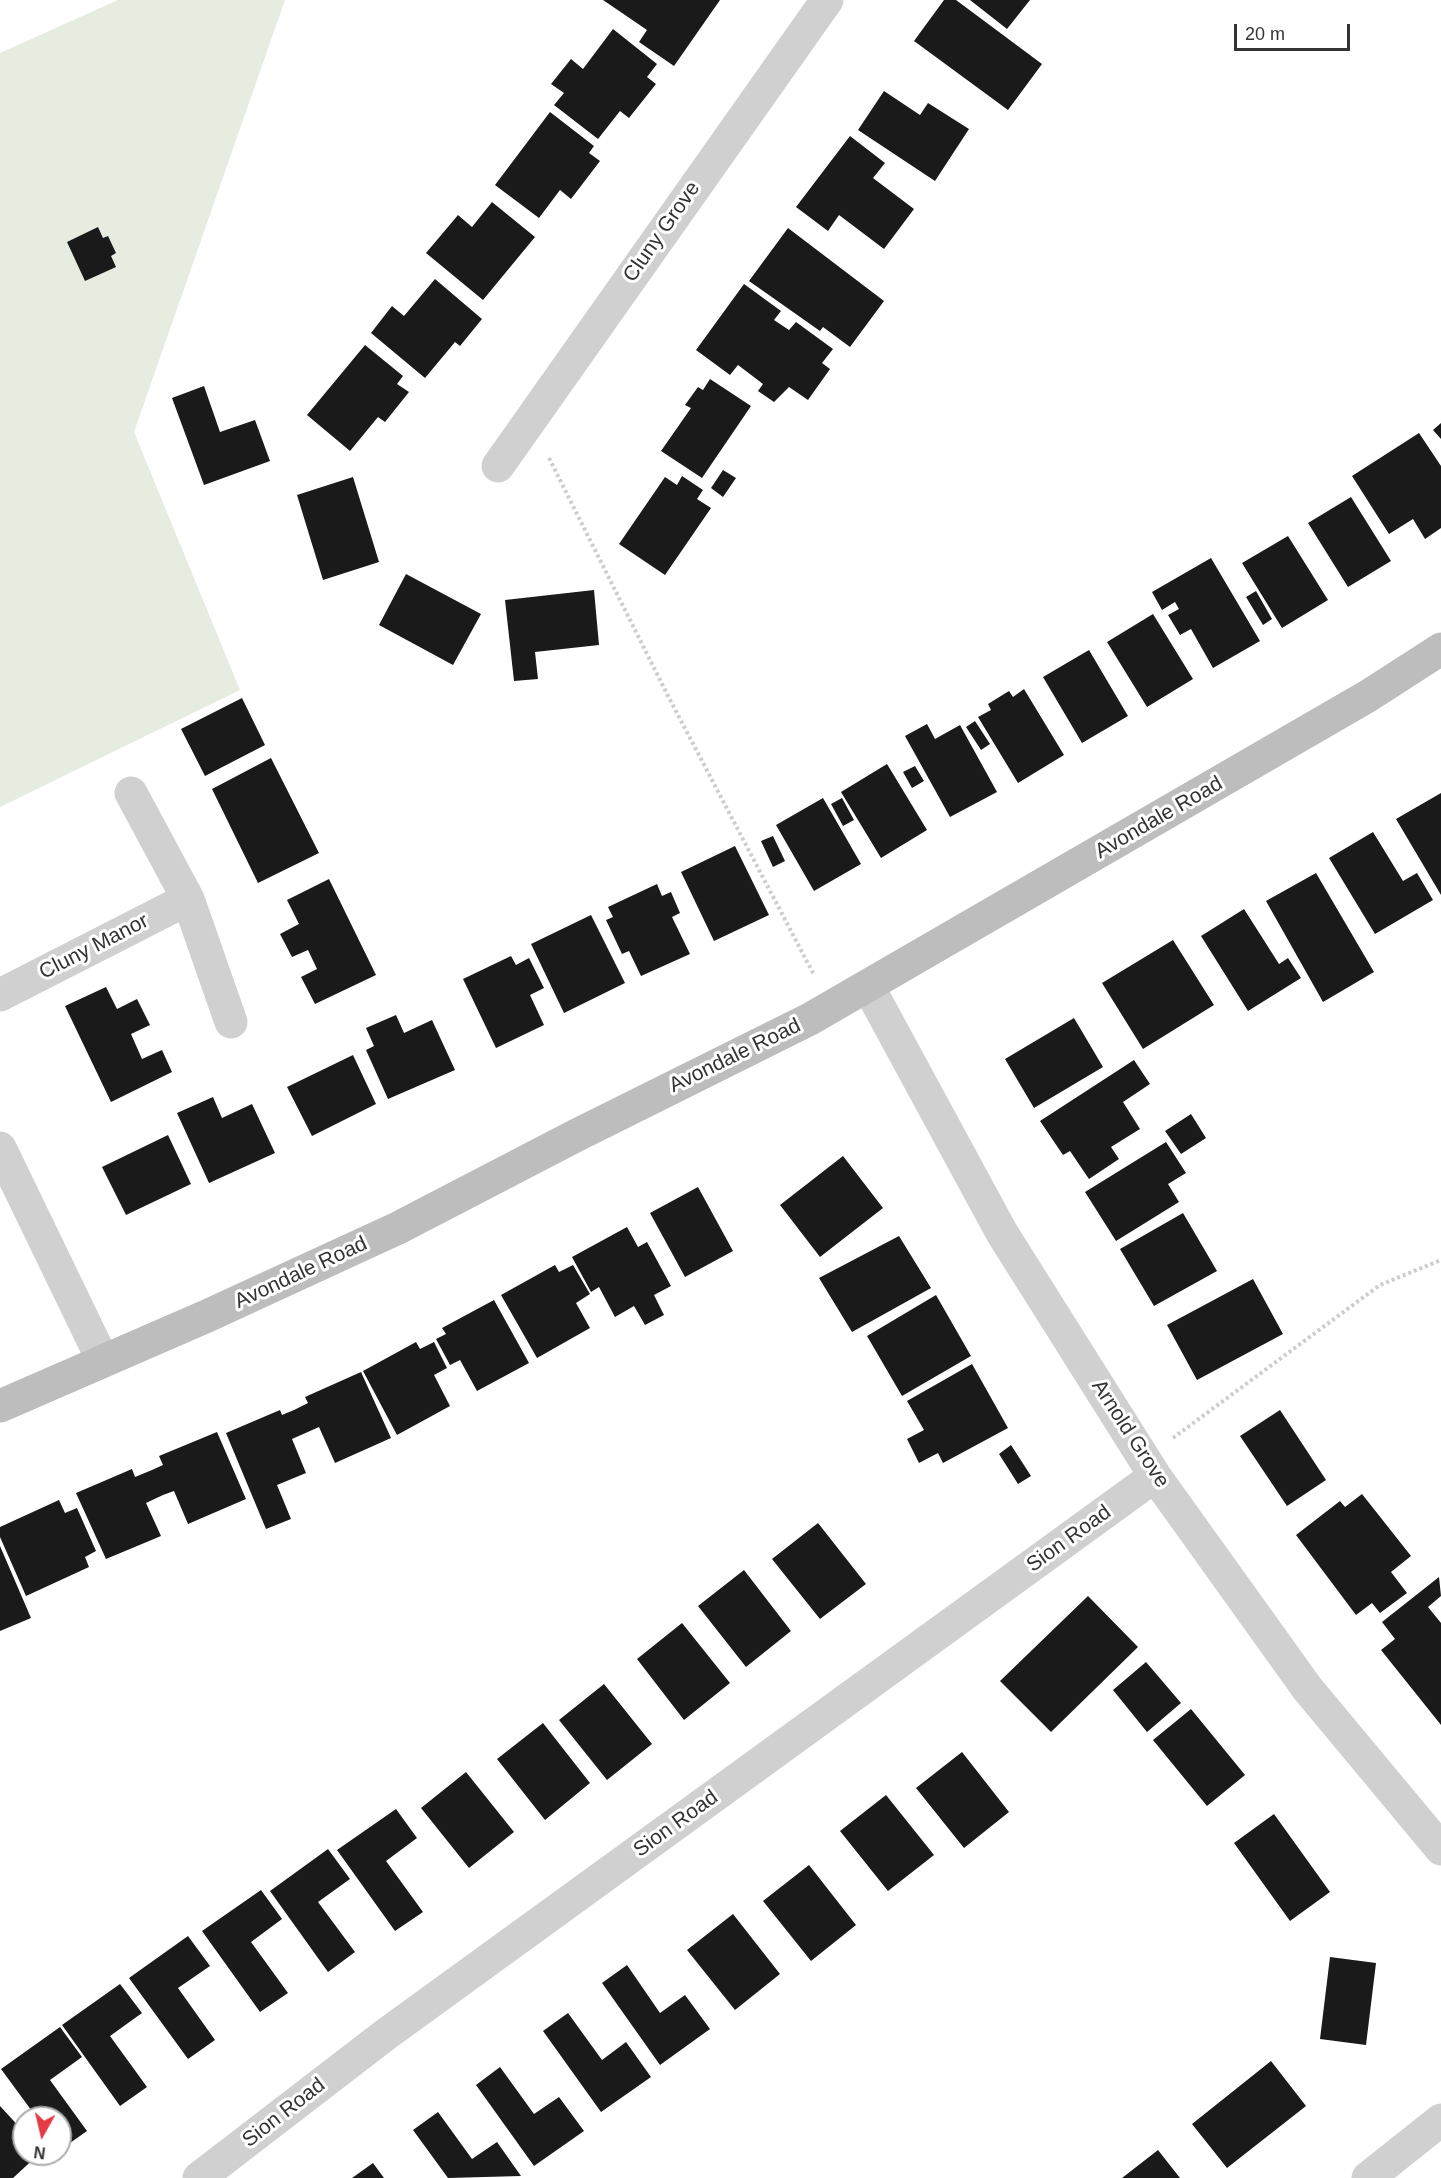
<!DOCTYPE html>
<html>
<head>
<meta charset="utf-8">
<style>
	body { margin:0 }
	#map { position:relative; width:1441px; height:2178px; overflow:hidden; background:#fff; font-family:Arial,sans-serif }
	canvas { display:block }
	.north { position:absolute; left:12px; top:2106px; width:60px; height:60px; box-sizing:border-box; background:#fff; border:2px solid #adadad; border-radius:50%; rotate:188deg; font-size:16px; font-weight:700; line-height:24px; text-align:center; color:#333 }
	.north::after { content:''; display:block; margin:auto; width:21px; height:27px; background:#e63946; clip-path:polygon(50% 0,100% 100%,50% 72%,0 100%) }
	.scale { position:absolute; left:1234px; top:24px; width:116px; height:27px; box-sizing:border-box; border:3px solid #333; border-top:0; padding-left:8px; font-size:18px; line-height:21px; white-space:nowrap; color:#333; -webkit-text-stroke:4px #fff; paint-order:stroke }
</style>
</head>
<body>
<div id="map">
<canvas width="1441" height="2178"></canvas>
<div class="north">N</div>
<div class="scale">20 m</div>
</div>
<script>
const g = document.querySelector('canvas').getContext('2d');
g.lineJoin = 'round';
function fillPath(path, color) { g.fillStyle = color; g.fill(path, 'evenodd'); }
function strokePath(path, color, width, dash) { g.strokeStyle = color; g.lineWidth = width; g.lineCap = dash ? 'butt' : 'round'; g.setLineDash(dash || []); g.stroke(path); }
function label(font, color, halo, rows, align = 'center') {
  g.font = font + ' Arial,sans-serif'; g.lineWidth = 6; g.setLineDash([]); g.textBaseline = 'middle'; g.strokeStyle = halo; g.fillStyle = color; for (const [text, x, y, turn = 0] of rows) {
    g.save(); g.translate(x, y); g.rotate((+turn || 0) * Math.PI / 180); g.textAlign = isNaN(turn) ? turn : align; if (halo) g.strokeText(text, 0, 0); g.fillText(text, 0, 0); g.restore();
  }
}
const green = new Path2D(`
	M118 0H285L134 432 240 690 0 807V53Z`);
const building = new Path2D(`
	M603 0H720L674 66 639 42 647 30Z
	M944 0H956L1042 64 1008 110 914 41Z
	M970 0H1030L1007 29Z
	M613 29 657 64 647 77 656 84 629 118 620 111 598 139 554 105 564 93 551 84 571 59 583 69Z
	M884 91 920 115 928 103 969 129 935 181 858 130Z
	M550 112 594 146 589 153 600 161 571 199 560 190 539 218 495 185Z
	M850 136 885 163 873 178 914 209 884 249 839 215 828 231 796 207Z
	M492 202 535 237 483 300 426 253 458 215 472 227Z
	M98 227 103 238 108 236 116 253 111 256 116 267 85 281 67 242Z
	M788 228 884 301 850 347 823 327 820 331 749 281Z
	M435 279 482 319 460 346 455 342 425 378 371 333 392 306 404 316Z
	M744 284 781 311 774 320 789 330 796 322 833 349 822 363 830 369 808 400 789 387 774 402 758 391 763 384 738 365 730 375 696 350Z
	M365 345 403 376 397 384 409 392 385 422 378 417 350 451 307 415Z
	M710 379 751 406 702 478 661 451 691 408 685 405 698 387 703 390Z
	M204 386 220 432 255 420 270 461 204 485 172 398Z
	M1441 423V439L1433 430Z
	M1419 433 1441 466V528L1425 539 1413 519 1389 534 1352 476Z
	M723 470 736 478 723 497 711 488Z
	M682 476 703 490 697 499 711 508 665 575 619 544 665 477 677 485Z
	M353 477 379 562 323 580 297 495Z
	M1351 497 1391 561 1348 587 1308 523Z
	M1288 536 1328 600 1282 628 1242 563Z
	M1211 558 1260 641 1213 668 1191 629 1180 635 1168 615 1179 609 1175 602 1162 610 1152 592Z
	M406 574 481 614 453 665 379 625Z
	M594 590 599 645 535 652 538 679 514 681 505 600Z
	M1256 591 1272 619 1263 625 1246 597Z
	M1153 614 1193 679 1147 707 1107 642Z
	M1089 650 1128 716 1082 743 1043 677Z
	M1024 689 1064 755 1018 783 978 717 991 710 988 704 1009 691 1013 697Z
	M242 698 265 745 205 776 181 729Z
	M975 721 990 744 981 750 966 727Z
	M927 724 935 739 960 725 997 792 950 817 905 736Z
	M271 758 319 853 258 883 212 789Z
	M887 764 927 830 881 858 841 792Z
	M915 766 924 781 912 788 903 772Z
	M1441 793V895L1396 819Z
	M823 798 861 864 814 891 776 825Z
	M842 798 854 820 843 826 831 804Z
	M1373 832 1403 881 1417 873 1433 900 1375 934 1329 858Z
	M773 836 785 861 773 867 761 841Z
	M735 846 769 915 714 941 681 872Z
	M1316 873 1374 972 1323 1002 1266 901Z
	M329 879 376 975 315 1004 301 977 317 969 308 950 292 957 280 934 299 924 287 900Z
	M657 884 662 896 671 892 680 913 672 917 690 954 641 976 629 951 622 954 606 920 613 917 608 907Z
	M1244 909 1279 964 1288 958 1301 978 1248 1011 1201 936Z
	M591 915 625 983 564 1013 531 944Z
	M1173 940 1214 1005 1143 1049 1102 983Z
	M511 956 516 965 529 958 544 988 530 995 544 1025 496 1048 463 979Z
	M106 987 117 1009 137 999 150 1025 131 1034 142 1059 162 1050 172 1072 111 1102 65 1006Z
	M396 1015 404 1033 432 1020 455 1070 388 1099 366 1050 374 1046 366 1028Z
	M1074 1018 1103 1067 1034 1108 1005 1059Z
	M353 1055 376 1104 312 1136 287 1087Z
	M1134 1060 1150 1084 1123 1102 1140 1129 1111 1147 1119 1159 1089 1179 1070 1151 1063 1155 1040 1121Z
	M213 1097 222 1118 252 1104 275 1153 209 1183 177 1113Z
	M1191 1114 1206 1138 1181 1154 1165 1131Z
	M168 1135 191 1184 126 1215 102 1167Z
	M1166 1142 1186 1173 1168 1184 1179 1202 1116 1241 1085 1192Z
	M843 1156 883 1208 820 1257 780 1205Z
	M698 1187 733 1251 685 1277 650 1213Z
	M1183 1213 1217 1271 1154 1306 1120 1249Z
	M627 1227 638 1247 647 1242 671 1286 654 1295 664 1315 645 1325 634 1306 615 1317 599 1287 591 1292 572 1257Z
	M899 1236 931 1288 852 1332 819 1278Z
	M555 1265 559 1272 573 1265 590 1294 576 1303 590 1328 537 1358 501 1295Z
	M1253 1279 1283 1334 1197 1380 1167 1325Z
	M936 1295 971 1356 902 1396 867 1336Z
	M494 1300 529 1363 477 1391 460 1360 450 1365 436 1339 446 1334 442 1328Z
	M416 1342 420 1349 434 1342 447 1368 434 1375 450 1406 397 1435 363 1371Z
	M972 1364 1008 1428 943 1463 938 1453 919 1463 907 1439 924 1430 907 1401Z
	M361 1372 391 1438 335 1463 319 1427 292 1439 306 1473 277 1485 291 1519 266 1529 226 1433 280 1410 282 1415 294 1410 308 1403 305 1397Z
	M1280 1410 1326 1480 1287 1506 1240 1436Z
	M217 1432 246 1499 188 1524 174 1491 163 1495 146 1503 161 1536 106 1559 76 1493 132 1469 135 1477 152 1470 163 1465 159 1456Z
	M1011 1445 1031 1476 1018 1484 999 1454Z
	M1362 1494 1411 1556 1391 1572 1407 1593 1380 1613 1372 1603 1356 1615 1296 1535 1340 1501 1345 1507Z
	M59 1500 65 1513 77 1508 96 1551 85 1557 89 1567 26 1596 0 1537V1527Z
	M818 1523 866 1584 820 1619 772 1559Z
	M0 1546 31 1618 0 1631Z
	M744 1570 791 1631 746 1667 698 1606Z
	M1439 1577 1441 1596 1428 1607 1441 1623V1725L1381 1650 1395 1639 1382 1622Z
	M1088 1596 1138 1647 1051 1732 1000 1681Z
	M682 1623 730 1683 684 1720 637 1659Z
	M1146 1662 1181 1703 1147 1732 1113 1690Z
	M604 1684 652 1744 607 1780 559 1720Z
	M1191 1709 1245 1775 1207 1806 1153 1740Z
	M543 1723 590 1783 545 1820 497 1759Z
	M962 1752 1009 1812 964 1848 916 1788Z
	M466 1772 514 1832 469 1868 421 1808Z
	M886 1795 934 1855 888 1891 840 1831Z
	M396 1809 417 1838 386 1861 423 1912 395 1931 337 1850Z
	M1274 1814 1330 1892 1290 1921 1234 1843Z
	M328 1849 350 1879 318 1902 355 1952 328 1972 270 1891Z
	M809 1865 856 1925 811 1961 763 1901Z
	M261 1890 282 1919 251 1942 288 1993 260 2012 202 1931Z
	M733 1914 780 1974 735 2010 687 1950Z
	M188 1936 210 1966 178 1988 215 2040 188 2059 129 1978Z
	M1330 1957 1376 1963 1366 2045 1320 2039Z
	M627 1965 660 2013 685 1995 710 2029 660 2065 602 1983Z
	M120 1984 142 2013 110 2036 147 2087 120 2106 62 2025Z
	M568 2013 602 2060 626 2042 651 2077 601 2112 543 2031Z
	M60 2027 82 2057 50 2080 87 2131 60 2150V2118H37L1 2069Z
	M1271 2061 1306 2106 1227 2168 1192 2124Z
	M500 2067 534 2114 559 2097 584 2131 534 2166 476 2085Z
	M0 2106 24 2132V2154H39L13 2178H0Z
	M438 2112 472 2159 497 2142 521 2176 448 2178 413 2130Z
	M1158 2150 1180 2178H1122Z
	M373 2163 384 2178H352Z`);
const path = new Path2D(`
	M549 458 667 694 814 975
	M1173 1438 1380 1285 1441 1260`);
const street = new Path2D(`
	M498 466 827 0
	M131 793 188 899 231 1022
	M868 986 1002 1233 1155 1476 1307 1688 1441 1849
	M0 995 188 899
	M0 1148 103 1361
	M199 2178 385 2035 1155 1476
	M1368 2178 1441 2120`);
const secondary = new Path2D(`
	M0 1406 207 1316 398 1228 577 1135 810 1019 1368 696 1441 649`);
const streetNames = [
	["Cluny Grove",662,232,-55],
	["Avondale Road",1159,818,-30],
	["Cluny Manor",94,947,-27],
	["Avondale Road",735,1056,-26],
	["Avondale Road",301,1273,-25],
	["Arnold Grove",1130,1434,57],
	["Sion Road",1069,1539,-36],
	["Sion Road",676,1824,-36],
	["Sion Road",284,2113,-38]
];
fillPath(green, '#e6ecdf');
fillPath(building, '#1a1a1a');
strokePath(path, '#cdcdcd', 4, [3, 3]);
strokePath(street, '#d0d0d0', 33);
strokePath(secondary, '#bdbdbd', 33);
label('21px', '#333', '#fff', streetNames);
</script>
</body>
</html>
